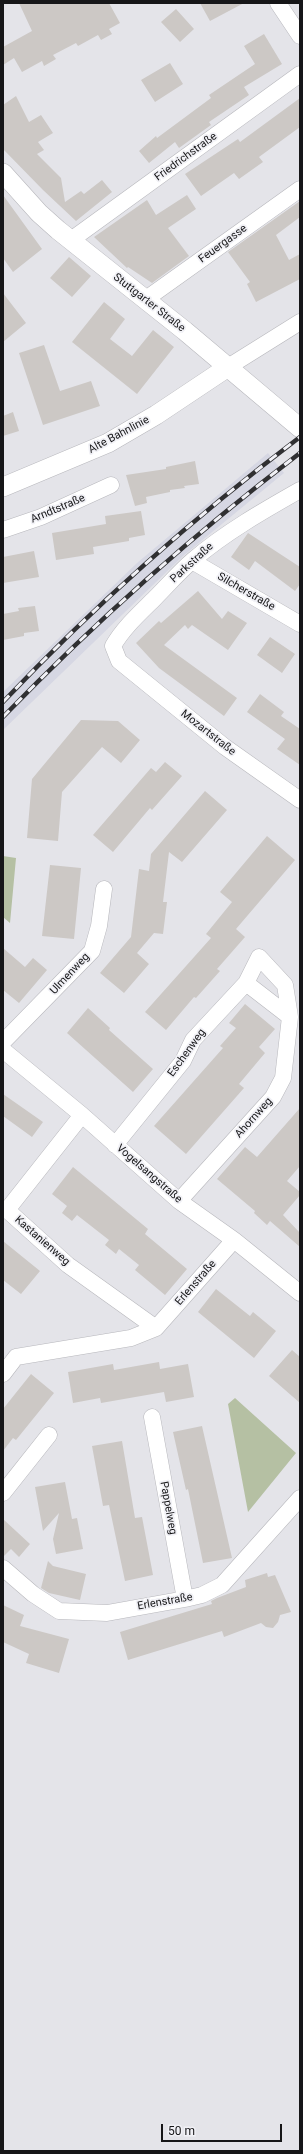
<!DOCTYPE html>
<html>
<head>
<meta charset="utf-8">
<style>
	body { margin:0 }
	#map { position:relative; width:303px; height:2154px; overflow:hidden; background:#e4e4e9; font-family:Roboto,sans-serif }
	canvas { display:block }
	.frame { position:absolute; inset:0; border:4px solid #161618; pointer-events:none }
	.scale { position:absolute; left:161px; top:2124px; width:121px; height:18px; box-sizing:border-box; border:2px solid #161618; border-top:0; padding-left:5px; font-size:12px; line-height:14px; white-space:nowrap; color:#161618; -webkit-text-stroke:3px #f1f1f6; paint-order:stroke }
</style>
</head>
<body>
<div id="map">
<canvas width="303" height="2154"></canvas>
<div class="frame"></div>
<div class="scale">50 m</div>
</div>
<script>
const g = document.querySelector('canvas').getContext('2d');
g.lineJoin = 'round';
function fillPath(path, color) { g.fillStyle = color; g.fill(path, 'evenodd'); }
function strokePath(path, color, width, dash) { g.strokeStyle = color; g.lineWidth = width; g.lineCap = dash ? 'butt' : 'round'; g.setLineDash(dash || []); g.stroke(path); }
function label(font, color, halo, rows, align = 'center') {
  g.font = font + ' Roboto,sans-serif'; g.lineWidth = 3.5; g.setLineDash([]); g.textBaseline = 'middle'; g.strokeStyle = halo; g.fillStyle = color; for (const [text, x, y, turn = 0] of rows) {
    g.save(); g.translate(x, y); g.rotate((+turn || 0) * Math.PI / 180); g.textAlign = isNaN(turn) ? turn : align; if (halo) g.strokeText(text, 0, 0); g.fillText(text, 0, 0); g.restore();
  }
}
const built = new Path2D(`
	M268 453 284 473 183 556 3 730V692L137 563Z`);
const green = new Path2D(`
	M3 856 16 858 10 923 3 917Z
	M235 1398 296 1453 248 1512 228 1404Z`);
const building = new Path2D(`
	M19 3H109L120 23 109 29 112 34 101 40 98 35 78 46 76 43 53 55 56 59 44 66 42 61 22 72 14 58 3 65V47L32 31Z
	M200 3H244L210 21Z
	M176 9 194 29 180 42 161 22Z
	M264 34 282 64 244 87 249 95 209 122 211 125 179 148 175 142 149 163 139 151 156 136 157 138 211 98 209 95 255 64 244 46Z
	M170 63 183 84 155 102 141 80Z
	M16 96 29 122 41 115 53 133 38 142 44 150 37 154 61 178 65 202 81 191 84 194 102 180 112 192 76 221 43 190 3 149V105Z
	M300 98V127L259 157 263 162 239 179 234 173 201 196 185 174 238 139 240 142Z
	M3 195 42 249 13 272 3 258Z
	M187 195 196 209 168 228 189 256 152 283 128 267 127 268 94 237 147 200 156 215Z
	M300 201V217L276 235 289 260 300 254V279L256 302 247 284 250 282 228 252Z
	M69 257 91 276 72 297 50 278Z
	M3 293 26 323 3 342Z
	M104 302 125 319 110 339 132 356 153 330 174 347 137 394 72 342Z
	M44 345 60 391 91 381 100 406 43 425 19 353Z
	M13 412 19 431 3 436V416Z
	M195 461 199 484 184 486 185 488 170 490V492L146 497 147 503 135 506 126 475 166 469V467Z
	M141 511 145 535 129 538V541L93 547 94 554 56 560 52 533 106 524 105 516Z
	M248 533 300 567V584L295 591 255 561 249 570 231 557Z
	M34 551 39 577 3 583V557Z
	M198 591 222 619 228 611 247 623 228 650 192 625 188 629 185 625 164 645 237 698 224 716 159 668 136 643 159 621 161 623Z
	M35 606 39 631 24 633V636L3 640V614L19 611 18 608Z
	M270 637 295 654 282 673 257 655Z
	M260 694 284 712 281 716 300 729V765L277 749 285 739 247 712Z
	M81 720 118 721 140 740 121 763 102 747 62 792 58 841 27 838 32 779Z
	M165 762 182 776 152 810 150 808 113 852 93 835 151 768 156 772Z
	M205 791 227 810 182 862 169 852 163 902H167L163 934 154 933 137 953 149 964 124 993 100 973 131 937 139 869 149 871 151 854Z
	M267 836 295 860 236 929 245 937 217 969 220 971 196 998 194 997 166 1030 145 1012 211 938 206 934 232 902 220 892Z
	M50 865 81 868 74 939 42 936Z
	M3 948 25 967 33 958 47 970 19 1003 3 990Z
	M245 1004 275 1029 259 1047 265 1053 239 1084 244 1088 186 1154 154 1126 223 1048 220 1046 236 1028 229 1023Z
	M88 1008 110 1028 109 1030 153 1069 133 1092 67 1033Z
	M3 1094 43 1122 32 1137 3 1116Z
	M300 1108V1166L287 1181 300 1192V1195L283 1215 300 1233V1247L270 1221 267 1225 254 1213 255 1211 217 1179 245 1147 257 1157Z
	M73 1167 148 1229 145 1234 187 1269 165 1295 135 1270 139 1265 119 1249 116 1254 105 1245 109 1240 77 1215 72 1221 62 1213 67 1206 52 1194Z
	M3 1241 40 1271 21 1294 3 1280Z
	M216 1289 250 1316 253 1312 276 1331 254 1358 198 1312Z
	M292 1350 300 1357V1403L269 1376Z
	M159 1362 160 1369 188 1364 194 1397 166 1402 164 1392 101 1403 100 1398 73 1403 68 1372 113 1364 114 1370Z
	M31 1374 54 1393 16 1440 13 1438 3 1451V1409Z
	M202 1426 232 1558 203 1563 188 1489 186 1490 173 1432Z
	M122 1441 135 1518 142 1517 153 1575 125 1581 109 1505 103 1506 92 1446Z
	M65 1482 72 1519 77 1518 83 1549 56 1554 53 1539 59 1513 43 1531 35 1487Z
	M3 1519 30 1544 19 1557 11 1549 3 1557Z
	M48 1561 53 1566 86 1574 80 1600 49 1593 41 1588Z
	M267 1573 268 1577 275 1575 291 1612 280 1615 278 1622 273 1628 266 1627 261 1623 224 1637 222 1631 128 1660 120 1632 212 1604 211 1601 217 1598 246 1587 245 1580Z
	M3 1605 24 1615 20 1626 69 1639 59 1673 26 1663 29 1654 3 1642Z`);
const minor = new Path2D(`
	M278 3 300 36
	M71 240 300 74
	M146 299 300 189
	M228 367 300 322
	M300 490C263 511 226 532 193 560 180 571 167 586 155 598 140 613 123 628 113 646L119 661 225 747 300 800
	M3 530 41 517 111 485
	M192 561 300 624
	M3 1042 92 951 99 926 104 889
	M3 1050 82 1115 179 1201 234 1240 300 1293
	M82 1115 7 1210 68 1265 156 1328
	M115 1145 183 1061 193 1040 246 983
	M179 1201 273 1097 283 1078 290 1017 285 985 259 957 246 983 290 1017
	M3 1374 16 1357 131 1338 156 1328 234 1240
	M152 1417 185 1599
	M3 1493 49 1435
	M3 1568 33 1594 59 1611 107 1613 185 1599 202 1595 222 1585 300 1498`);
const tertiary = new Path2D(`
	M3 173 39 213 58 230 185 331 300 428
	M3 487 108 443 156 415 228 367`);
const rail = new Path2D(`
	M3 702C94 606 194 517 300 437
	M3 717C95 622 195 533 300 453`);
const streetNames = [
	["Friedrichstraße",186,157,-36],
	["Feuergasse",223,244,-36],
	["Stuttgarter Straße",149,303,38],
	["Alte Bahnlinie",119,435,-28],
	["Arndtstraße",58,509,-23],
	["Parkstraße",192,563,-42],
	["Silcherstraße",246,592,30],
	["Mozartstraße",208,733,38],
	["Ulmenweg",70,974,-47],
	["Eschenweg",187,1053,-54],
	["Ahornweg",254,1118,-48],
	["Vogelsangstraße",149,1174,41],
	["Kastanienweg",42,1241,41],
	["Erlenstraße",196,1283,-49],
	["Pappelweg",168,1508,80],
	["Erlenstraße",165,1602,-10]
];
fillPath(built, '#d6d7e3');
fillPath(green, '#b5c0a3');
fillPath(building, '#ccc8c5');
strokePath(minor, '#b7b7bc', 17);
strokePath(tertiary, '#b7b7bc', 20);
strokePath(minor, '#fff', 16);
strokePath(tertiary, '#fff', 19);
strokePath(rail, '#303032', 4.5);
strokePath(rail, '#f1f1f6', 3, [9]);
label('11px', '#161618', '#f1f1f6', streetNames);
</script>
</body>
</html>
